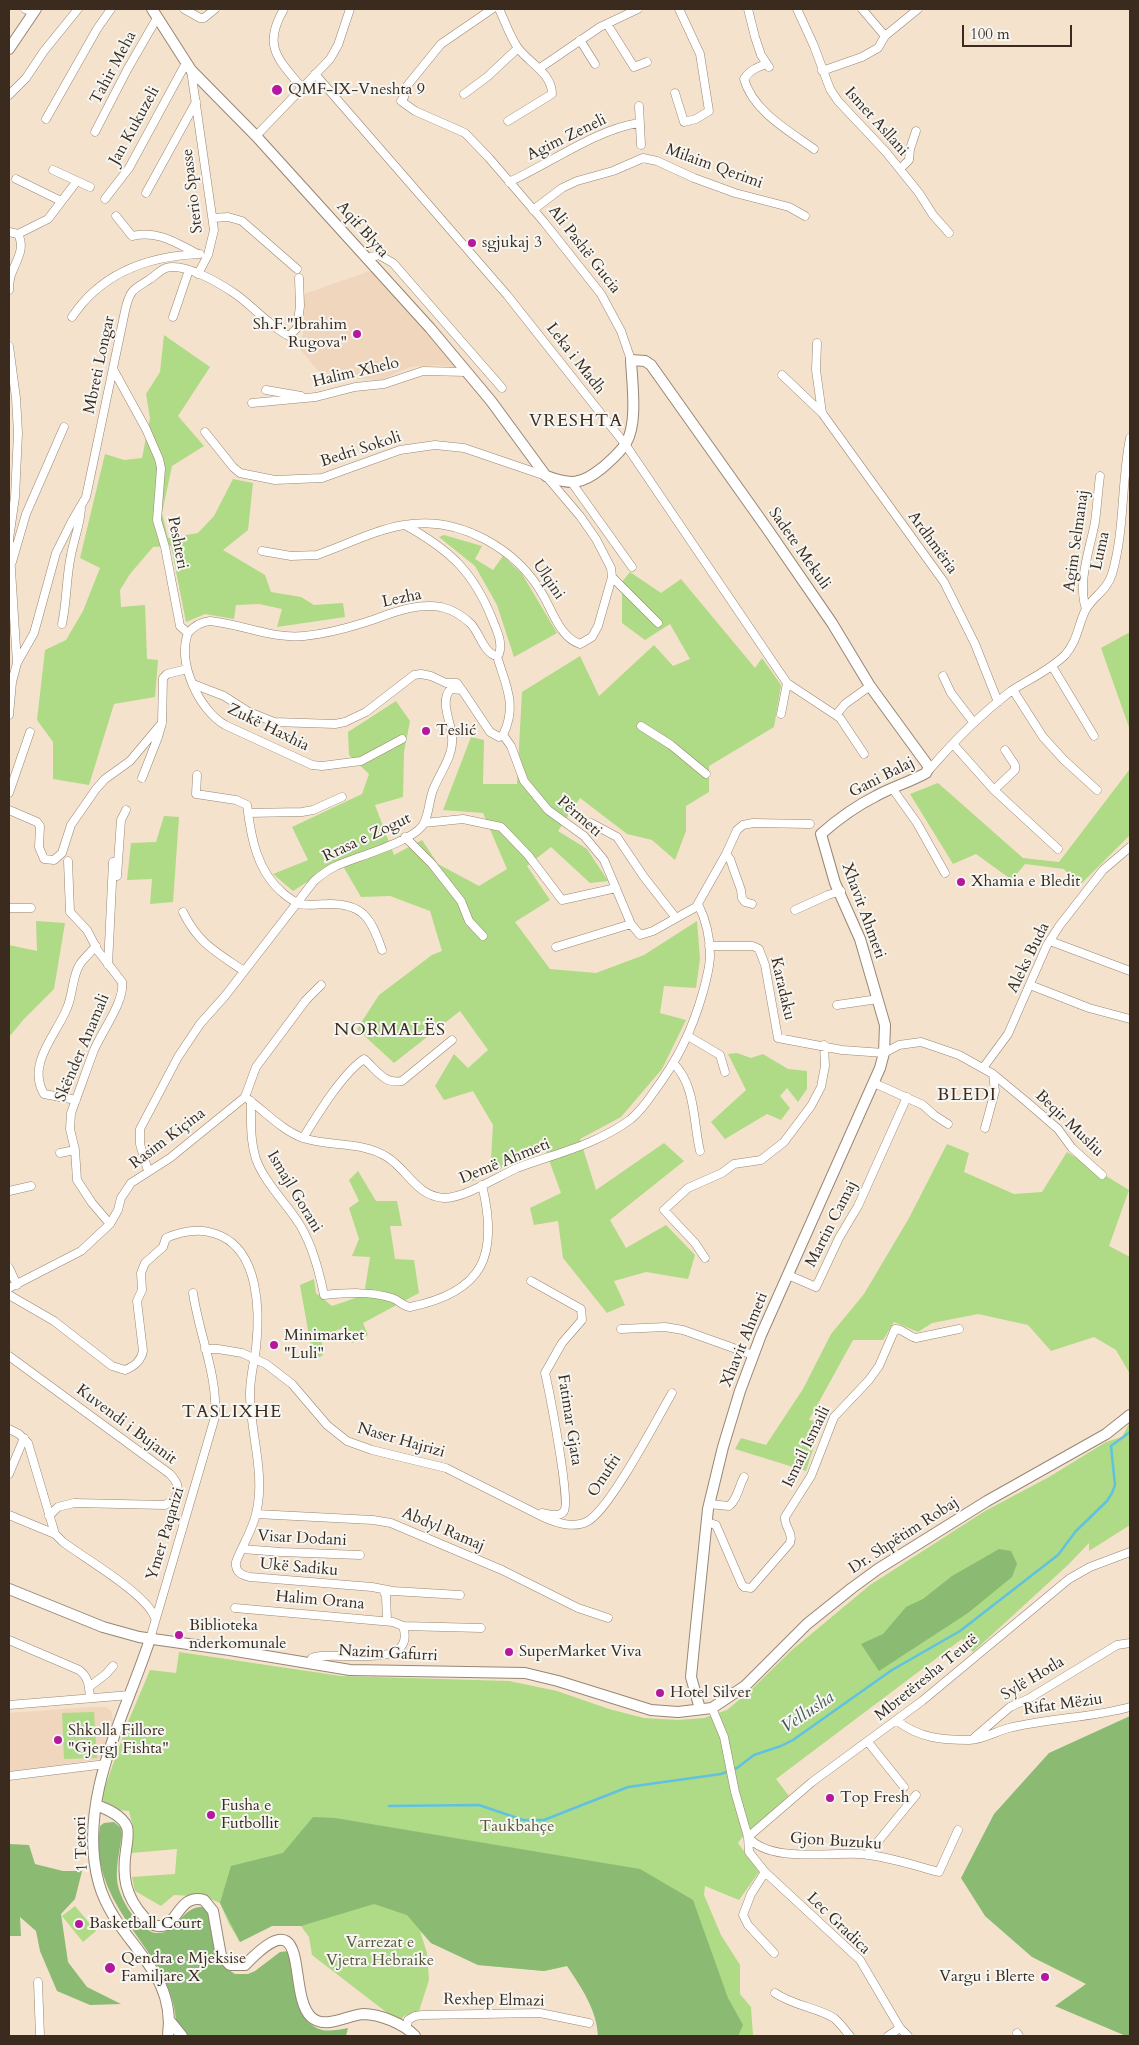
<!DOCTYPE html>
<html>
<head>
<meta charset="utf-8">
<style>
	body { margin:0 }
	#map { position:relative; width:1139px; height:2045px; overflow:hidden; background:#f5e2cc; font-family:Cardo,serif }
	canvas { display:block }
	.frame { position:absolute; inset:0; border:10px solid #3b2a1e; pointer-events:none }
	.scale { position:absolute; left:962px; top:25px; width:110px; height:22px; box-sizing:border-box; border:2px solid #3b2a1e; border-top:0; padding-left:6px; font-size:15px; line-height:18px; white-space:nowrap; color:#3b2a1e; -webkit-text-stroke:4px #f6f6f2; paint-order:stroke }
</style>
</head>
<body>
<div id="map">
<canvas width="1139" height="2045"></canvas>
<div class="frame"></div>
<div class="scale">100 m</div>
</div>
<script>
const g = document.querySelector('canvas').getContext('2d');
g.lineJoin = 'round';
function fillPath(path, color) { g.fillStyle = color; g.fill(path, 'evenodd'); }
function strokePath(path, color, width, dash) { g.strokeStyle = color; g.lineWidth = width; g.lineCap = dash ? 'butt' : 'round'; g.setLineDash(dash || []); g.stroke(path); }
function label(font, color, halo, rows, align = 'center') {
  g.font = font + ' Cardo,serif'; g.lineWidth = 4; g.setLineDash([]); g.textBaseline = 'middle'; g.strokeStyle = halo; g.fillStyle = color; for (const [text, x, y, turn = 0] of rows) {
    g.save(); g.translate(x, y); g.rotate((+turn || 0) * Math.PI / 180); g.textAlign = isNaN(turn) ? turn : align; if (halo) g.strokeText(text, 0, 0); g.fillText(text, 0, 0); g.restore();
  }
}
const built = new Path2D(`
	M373 270 459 368 437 365 410 367 381 380 324 378 299 348 304 330V294Z
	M90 1707H106L111 1711 113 1720 101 1759 9 1772V1713Z`);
const green = new Path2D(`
	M164 335 210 367 178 416 204 446 172 466 162 513 168 538 198 533 214 516 233 479 253 483 248 530 223 550 265 575 271 592 301 597 314 605 343 603 345 617 277 627 282 609 259 604 236 605 234 619 205 614 186 622 171 546 153 547 130 574 120 590 121 607 145 605 147 659 158 660 155 697 114 704 89 785 53 779V742L37 720 45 650 66 640 83 611 100 568 80 558 105 454 124 460 142 458 150 418 146 394 160 372Z
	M444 535 482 546 475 559 493 570 503 556 522 574 557 633 514 657 497 605 475 566 439 537Z
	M630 572 661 593 681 579 755 668 762 658 781 685 774 727 709 766V792L686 806V831L675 860 652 840 627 834 580 798 558 831 587 849 608 881 590 883 551 847 527 866 550 900 515 922 550 969 596 973 644 955 697 921 700 959 696 988 664 986 660 1013 686 1020 662 1069 621 1117 580 1139 596 1190 664 1143 684 1161 610 1220 626 1248 666 1225 695 1255 688 1279 646 1272 614 1281 625 1305 607 1313 563 1258 558 1221 534 1225 530 1208 561 1193 545 1149 463 1185 491 1160 493 1125 473 1091 444 1100 435 1086 454 1054 468 1068 488 1050 460 1011 394 1063 357 1029 379 995 432 955 442 951 430 911 390 896 361 897 340 861 293 891 273 874 308 860 292 827 362 794 369 774 349 755 348 732 396 701 410 721 404 752 403 797 375 805 394 855 422 840 438 864 479 886 507 869 483 813 443 810 471 737 484 740 483 784H517L522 692 580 656 599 696 654 645 673 666 690 659 670 624 645 640 622 623V582Z
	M1130 632V730L1101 648Z
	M1130 769V835L1078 887 1064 869 1025 864 1012 880 976 854 953 864 910 794 938 783 1023 858 1059 862Z
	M164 816 179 817 173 902 150 904 152 879 127 880 131 843 156 842Z
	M36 921 65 923 54 989 24 1019 9 1037V945L37 951Z
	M737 1053 751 1058 763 1054 788 1069 807 1071V1089L798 1102 787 1088 780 1096 790 1108 781 1120 767 1114 725 1139 711 1122 746 1090 728 1054Z
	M947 1144 969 1153 964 1172 1014 1194 1042 1192 1067 1152 1129 1190 1109 1246 1130 1257V1374L1116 1350 1094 1337 1051 1351 1028 1325 978 1314 932 1323 918 1332 894 1322 883 1340H853L809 1420 822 1422 806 1471 735 1449 741 1438 766 1445 803 1389 831 1334 864 1294 909 1218Z
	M358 1171 376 1201H397L402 1226H390L395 1259 414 1260 419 1293 363 1323 368 1335 352 1343 346 1327 321 1336 323 1355 315 1360 311 1347 300 1285 314 1279 316 1293 332 1306 364 1295 370 1257 352 1256 359 1239 349 1208 359 1201 349 1180Z
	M1130 1422V1525L1089 1551V1543L1069 1564 973 1652 962 1639 776 1779 789 1796 744 1835 738 1843 759 1872 739 1900 705 1886 704 1895 721 1935 740 1965V1994L751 2007 753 2036H604L599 2001 567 1966 544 1971 478 1965 431 1943 420 1931 427 1953 429 1980 419 2011 404 2016 399 2022 312 1955 309 1937 301 1926H272L240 1942 229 1924 220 1903 206 1897 174 1895 161 1906 135 1891 132 1877 175 1874 177 1849 131 1853 134 1831 129 1811C117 1810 108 1809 101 1798L128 1722 150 1670 176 1673 179 1652 341 1676 509 1681 557 1691 609 1709 644 1718 678 1720 704 1718 727 1710 752 1689 792 1650 870 1585 985 1511 1049 1477 1106 1442 1122 1437Z
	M94 1712 97 1758 64 1759 62 1713Z
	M75 1906 96 1931 83 1942 62 1916Z`);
const forest = new Path2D(`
	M999 1549 1011 1551 1017 1564 1012 1577 968 1613 879 1671 861 1644 883 1634 906 1607 923 1599 952 1576Z
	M1130 1716V2036H1126L1055 2006 1086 1984 1032 1957 985 1916 961 1878 994 1814 1049 1753Z
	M313 1817 335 1818 640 1869 693 1900 728 1998 743 2025 738 2036H598C597 2010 581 1987 567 1966L544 1971 478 1965 431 1943 407 1915 374 1904 301 1926H272L240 1942 220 1903 231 1866 283 1853Z
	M114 1822 121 1828 122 1834C120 1849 116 1865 117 1880 119 1898 134 1922 150 1931 154 1934 160 1933 165 1932 180 1924 188 1902 207 1908L226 1968 235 1974H248L255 1971 280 1952 289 1951 307 2021C320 2034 332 2031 348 2028L346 2036H176C183 1954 86 1915 100 1826L104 1823Z
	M9 1844 29 1845 35 1864 63 1871H82L75 1899 61 1914 68 1962 87 1987 121 2004 90 2005 57 1991 40 1951 36 1931 20 1917 21 1936H9Z`);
const stream = new Path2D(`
	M389 1806 479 1805 523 1820H544L628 1787 721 1774 737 1768 754 1755 781 1746 793 1740 892 1670 960 1631 1058 1555 1076 1531 1107 1501 1112 1493 1115 1485 1111 1446 1130 1432`);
const street = new Path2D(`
	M25 9 33 12
	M184 9 200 18H204L215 9
	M284 9C262 46 278 59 302 88
	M492 9 441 44 406 87 404 97 401 101 415 111 465 133 489 158 544 222 601 294 621 331 631 360
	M499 9C505 21 510 37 518 48 529 63 552 73 552 94L508 121
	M748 9 755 37 761 55 769 67
	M797 9 814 46 830 89 838 101 886 152 919 193 933 215 949 233
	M862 9 885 36
	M607 24 634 67 647 62
	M580 40 595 64
	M767 64C757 67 750 70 744 79 753 111 789 131 814 149
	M540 68 600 27 638 9
	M191 70 214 230 208 255 198 274
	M822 71 862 57 878 48 885 36 918 9
	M315 74 507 295 625 444 787 683 840 718 864 754
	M675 93 684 122 696 119 709 111 700 54 679 9
	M464 94 487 77 518 48
	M9 95 26 78 44 51 78 9
	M639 106 641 145
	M46 119 97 29 111 9
	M95 132 127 70 157 18
	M256 136 330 59 338 45 350 9
	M900 169 909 160 910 149 916 131
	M53 170 90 187
	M16 179 61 201
	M509 182C549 164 597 129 639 123
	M146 193 196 102
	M105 199 129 168 186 63
	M533 210 562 188 577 181 613 171 643 158 657 161 694 178 735 193 789 207 805 216
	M116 216 132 236C158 230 176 243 198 254
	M213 218 228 217 242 221 297 269
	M9 232 18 234 48 219 77 181
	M367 258 379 255 393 263 502 388
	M9 290C9 283 10 276 13 270 18 257 25 248 18 234
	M72 317C102 272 148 256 200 254
	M173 317 189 270
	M817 343 816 370 822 413
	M9 346 16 398 18 433 15 497 9 539 17 663
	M113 369 146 429 159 459 161 468 157 520 165 547 180 626 188 633C177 663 199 710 225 725L312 765 322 766 361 761 402 739
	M782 375 822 413 944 582 975 644 998 702
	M266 390 301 396
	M252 403 316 397 355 387 384 384 423 371 467 372
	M205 432 233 467 240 473 275 480 322 478 400 450 435 445 464 448 546 476 580 516 596 539 611 568 612 577 598 626 592 637 580 644C561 638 553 613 544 597 518 549 459 515 404 525 374 530 346 545 317 555L291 556 262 551
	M572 483 632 567
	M405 525C450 550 474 572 493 621 497 631 503 643 499 654L497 656
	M12 562 26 514 64 427
	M612 577 658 623
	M1086 609C1077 582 1090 549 1095 522 1097 507 1098 491 1100 476
	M62 624C67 601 66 578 71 555 74 539 80 525 81 509
	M188 633C194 626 200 622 210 621 242 624 270 639 304 636 324 634 344 629 363 623 388 615 415 602 441 607 453 610 463 616 471 624 479 632 484 654 497 656
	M1052 666 1094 736
	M943 676 951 693 974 723
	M193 684 224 696 249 712 274 722 335 724 345 722 366 712 414 675 421 674 431 676 446 683H457L462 690
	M1013 690 1043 737 1064 760 1097 790
	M781 714 787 683
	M9 715 12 682 17 663 34 633 56 553 72 521 86 497 125 311C130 289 133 290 150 279 155 276 160 270 166 268 184 262 219 283 234 293 253 306 268 325 289 336L297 328 300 306 299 278
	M836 715 845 704 870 686
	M641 726 671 745 706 774
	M503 735 511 746 524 781 548 810 584 836 604 860 631 924 640 935 653 931 696 907 726 854 737 830 743 825 753 823 810 824
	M953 744 994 790 1058 849
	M929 770C953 742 981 714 1011 691 1029 679 1049 671 1065 655 1077 642 1078 626 1085 611 1092 597 1107 591 1112 574 1125 530 1121 483 1130 438
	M197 775 196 794 236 800 247 805C251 838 257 872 284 894 289 898 294 902 300 904 308 906 318 904 327 904 363 903 371 918 382 950
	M142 778 158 737 162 723 163 678 167 674 187 669
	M892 788 917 823 945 873
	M994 790 1015 770V765L1005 750
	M9 793 30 732
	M9 810 37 822 40 826 39 847 44 859 54 860 62 853 71 825 96 789 105 779 130 761 162 723
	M248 813 302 812 313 810 342 797
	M424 823 463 819 501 827 528 855 562 900 616 888
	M591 823 617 837 644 877 676 918
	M405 837 432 864 461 901 469 921 483 936
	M726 854 730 859 741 890 742 898 745 902 752 904
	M68 861 70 912 87 930 98 951 122 982C125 1001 102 1031 94 1050 86 1071 79 1092 71 1113L70 1129 75 1150 77 1180 92 1203 110 1224
	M117 876 121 820 126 810
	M9 908H31
	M795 910 828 895 841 891
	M183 912C198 943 216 952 244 971
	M1050 941 1130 971
	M709 946H753L759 949 765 965 778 1038 842 1050 884 1053 899 1045 921 1042 959 1055 993 1074 1028 1103 1058 1129 1072 1148 1102 1175
	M556 947 631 924
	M108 965 113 862
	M1030 985 1089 1008 1130 1019
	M837 1005 878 999
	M688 1036 720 1055 725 1072
	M673 1063C696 1085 693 1122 700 1151
	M983 1068 1008 1034 1047 945 1060 925 1103 870 1130 847
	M874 1083 923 1105 934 1115 948 1124
	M245 1097 256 1067 306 1000 321 985
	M76 1100 44 1094C26 1064 57 1034 67 1008 73 995 72 976 80 964 85 957 91 952 96 946
	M251 1101C251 1121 250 1140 256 1159 264 1181 283 1200 296 1219 311 1240 319 1270 324 1295 346 1293 370 1291 392 1298 399 1300 402 1306 410 1307 484 1292 499 1255 482 1185
	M985 1128 995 1091 993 1074
	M303 1138C318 1114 342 1074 364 1059 376 1069 384 1085 402 1081L452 1040
	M60 1153 75 1150
	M148 1171 140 1144V1129L178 1057 200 1024 225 996 314 881C321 875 327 870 336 866 355 857 416 841 424 823 429 813 429 801 433 790 440 772 454 756 452 736 451 722 439 700 451 689L462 690 490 732 499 737 503 735C518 705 505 684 497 656
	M9 1191 31 1186
	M705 1258 695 1243 664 1210 688 1188 722 1173 734 1164 761 1160 784 1142 811 1106 821 1087 825 1066 824 1045
	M9 1268 17 1285
	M788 1275 816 1287 839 1238 858 1206 907 1097
	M531 1281 581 1309 582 1320 562 1343 545 1373C549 1390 571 1502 564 1511 560 1518 548 1514 542 1513
	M9 1288 81 1251 110 1224 118 1210 121 1198 131 1183 170 1158 245 1097C264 1110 281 1130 303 1138 331 1147 362 1141 387 1157 408 1170 416 1196 444 1198 465 1198 497 1177 517 1168 557 1153 596 1145 631 1119 639 1112 647 1102 653 1093 677 1061 692 1031 703 992 706 981 710 967 710 955 710 938 706 920 698 904
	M9 1295 54 1321 112 1366 125 1370C135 1366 141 1361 143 1351L137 1301 142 1290 141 1273 145 1263 163 1247 166 1238C184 1230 202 1227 221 1236 259 1253 260 1312 256 1348 254 1363 250 1378 250 1393 250 1433 266 1474 256 1514 252 1531 242 1546 236 1562 235 1572 241 1575 250 1577L372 1587 393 1591 460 1595
	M621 1329 665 1327 683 1330 753 1355
	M205 1349H218L242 1353 266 1364 292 1384 327 1425 347 1441 372 1450 446 1468 543 1517C557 1523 574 1529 588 1521 610 1509 657 1419 672 1393
	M9 1356 170 1474C177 1482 181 1488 175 1499L165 1505 74 1503 58 1507 49 1516
	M9 1429 19 1434 28 1443 55 1534 63 1542C84 1558 147 1594 155 1618
	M9 1474 24 1438
	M709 1504 729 1506C737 1500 739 1486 744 1477
	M256 1514 373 1520 391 1523 502 1570 578 1608 608 1618
	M9 1515 55 1534
	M707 1522 716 1525 742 1585 744 1587 751 1588 790 1543C794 1533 784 1527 785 1517L811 1476 834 1417 869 1380 879 1366 895 1329C902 1328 909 1337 916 1338L959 1329
	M242 1549 281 1552 360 1555
	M383 1590 386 1596 387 1621
	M235 1608 393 1622 403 1626 481 1628
	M150 1639 215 1417C218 1376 199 1334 193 1293
	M9 1640 79 1670C89 1677 89 1687 90 1698
	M310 1662 312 1658C332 1649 418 1673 403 1626
	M89 1687 106 1674 113 1666
	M9 1705 130 1695
	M712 1708 724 1737 735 1792 748 1837 749 1852 765 1872 860 1960 900 2028 908 2036
	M897 1721C920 1738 941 1740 969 1740 982 1740 997 1731 1009 1728 1049 1718 1091 1718 1130 1707
	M975 1737 1010 1707 1028 1699 1117 1645 1130 1643
	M868 1742 904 1787
	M9 1776 106 1764
	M958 1830 939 1872C913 1865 886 1856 860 1854 828 1852 770 1863 748 1837L812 1782 922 1701 1069 1579 1090 1567 1130 1552
	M867 1855 916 1795
	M765 1872 751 1894 743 1915 748 1925 774 1953
	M38 1982 40 2036
	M775 1993C794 2006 816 2007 834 2018 840 2023 845 2030 850 2036
	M406 2028 408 2020 415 2016 422 2015 540 2013 589 2023
	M1017 2033 1019 2036
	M888 2036 900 2028`);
const secondary = new Path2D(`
	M152 9 191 70 256 136 430 328 491 401 546 476C571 485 581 485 602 468 611 460 620 453 626 443 638 423 632 383 631 360L645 361 651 365 768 530 832 623 870 686 929 767 926 773C910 782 892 787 876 796 856 806 838 819 821 834L835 883 860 939 885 1025 884 1053 880 1068 761 1335 740 1391 723 1447 708 1509 695 1636 691 1677 700 1709
	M9 49 36 9
	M9 1589 103 1627 139 1637 230 1650 350 1670 525 1673 558 1681 651 1710 678 1712 712 1708 745 1686 807 1624 852 1588 878 1569 987 1501 1106 1434 1130 1415
	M150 1639C125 1716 76 1801 99 1884 116 1943 177 1968 168 2036
	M96 1805C107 1809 122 1815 127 1827 129 1833 127 1843 126 1850 122 1876 125 1896 144 1917 151 1925 156 1928 167 1925 179 1915 184 1894 204 1900L213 1911 221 1956 230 1965H245C313 1894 286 1993 311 2017 325 2030 348 2015 363 2014 380 2014 404 2024 415 2036
	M169 2020 182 2036`);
const markers = [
	[277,90,6,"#b5179e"],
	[472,243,5,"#b5179e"],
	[357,334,5,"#b5179e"],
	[426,731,5,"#b5179e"],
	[961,882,5,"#b5179e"],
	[274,1345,5,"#b5179e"],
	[179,1635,5,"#b5179e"],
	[509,1652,5,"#b5179e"],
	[660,1693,5,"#b5179e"],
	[58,1740,5,"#b5179e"],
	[830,1798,5,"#b5179e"],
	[211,1815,5,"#b5179e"],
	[79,1924,5,"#b5179e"],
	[110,1968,6,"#b5179e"],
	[1045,1977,5,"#b5179e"]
];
const streetNames = [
	["Tahir Meha",114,68,-62],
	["Ismet Asllani",876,122,48],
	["Jan Kukuzeli",135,126,-61],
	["Agim Zeneli",567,138,-26],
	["Milaim Qerimi",714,167,20],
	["Sterio Spasse",193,191,-97],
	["Aqif Blyta",362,230,48],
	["Ali Pashë Gucia",584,250,52],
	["Leka i Madh",575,359,52],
	["Mbreti Longar",100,365,-78],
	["Halim Xhelo",356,373,-13],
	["Bedri Sokoli",361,450,-18],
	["Agim Selmanaj",1077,541,-82],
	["Peshteri",177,543,79],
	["Ardhmëria",932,543,54],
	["Sadete Mekuli",799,549,55],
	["Luma",1101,551,-78],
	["Ulqini",548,580,56],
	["Lezha",402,599,-12],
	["Zukë Haxhia",268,728,26],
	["Gani Balaj",882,778,-27],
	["Përmeti",579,817,41],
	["Rrasa e Zogut",367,838,-25],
	["Xhavit Ahmeti",863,911,70],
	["Aleks Buda",1029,958,-64],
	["Karadaku",782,989,77],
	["Skënder Anamali",83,1048,-67],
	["Beqir Musliu",1069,1124,44],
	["Rasim Kiçina",168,1139,-37],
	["Demë Ahmeti",505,1162,-22],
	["Ismajl Gorani",294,1192,59],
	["Martin Camaj",832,1224,-63],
	["Xhavit Ahmeti",745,1340,-68],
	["Fatimar Gjata",569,1420,81],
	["Kuvendi i Bujanit",126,1425,37],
	["Naser Hajrizi",401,1441,16],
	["Ismail Ismaili",807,1447,-64],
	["Onufri",605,1476,-57],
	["Abdyl Ramaj",443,1530,23],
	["Ymer Paqarizi",166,1534,-73],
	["Dr. Shpëtim Robaj",904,1536,-33],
	["Visar Dodani",302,1539,3],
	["Ukë Sadiku",299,1568,5],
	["Halim Orana",320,1601,5],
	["Nazim Gafurri",388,1654,3],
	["Mbretëresha Teutë",927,1678,-39],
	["Sylë Hotla",1033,1679,-31],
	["Rifat Mëziu",1063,1705,-8],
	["Gjon Buzuku",836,1842,4],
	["1 Tetori",82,1844,-92],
	["Lec Gradica",838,1924,44],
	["Rexhep Elmazi",494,2001,1]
];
const poiNames = [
	["QMF-IX-Vneshta 9",288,90],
	["sgjukaj 3",482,243],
	["Sh.F.\"Ibrahim",347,325,"right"],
	["Rugova\"",347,343,"right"],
	["Teslić",436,731],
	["Xhamia e Bledit",971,882],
	["Minimarket",284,1336],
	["\"Luli\"",284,1354],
	["Biblioteka",189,1626],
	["nderkomunale",189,1644],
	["SuperMarket Viva",519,1652],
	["Hotel Silver",670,1693],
	["Shkolla Fillore",68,1731],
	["\"Gjergj Fishta\"",68,1749],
	["Top Fresh",840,1798],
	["Fusha e",221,1806],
	["Futbollit",221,1824],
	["Basketball Court",89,1924],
	["Qendra e Mjeksise",121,1959],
	["Familjare X",121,1977],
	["Vargu i Blerte",1035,1977,"right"]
];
const parkNames = [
	["Taukbahçe",517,1827],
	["Varrezat e",380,1943],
	["Vjetra Hebraike",380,1961]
];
const neighbourhoodNames = [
	["VRESHTA",576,422],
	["NORMALËS",390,1031],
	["BLEDI",967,1096],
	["TASLIXHE",232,1413]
];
const waterNames = [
	["Vellusha",808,1713,-34]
];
fillPath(built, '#f0d6bc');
fillPath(green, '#afda86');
fillPath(forest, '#8bba73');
strokePath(stream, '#61c2e0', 2.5);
strokePath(street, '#988675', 9);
strokePath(secondary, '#988675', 12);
strokePath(street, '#fff', 8);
strokePath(secondary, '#fff', 10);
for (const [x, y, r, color] of markers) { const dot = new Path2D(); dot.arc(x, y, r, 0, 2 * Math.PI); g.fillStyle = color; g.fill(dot); strokePath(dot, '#f6f6f2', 2); }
label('16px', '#3b2a1e', '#f6f6f2', streetNames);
label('16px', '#3b2a1e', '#f6f6f2', poiNames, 'left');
label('16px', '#585638', '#f6f6f2', parkNames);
g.letterSpacing = '1px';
label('18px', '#3b2a1e', '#f6f6f2', neighbourhoodNames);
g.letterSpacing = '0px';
label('italic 18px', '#465858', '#f6f6f2', waterNames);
</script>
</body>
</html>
